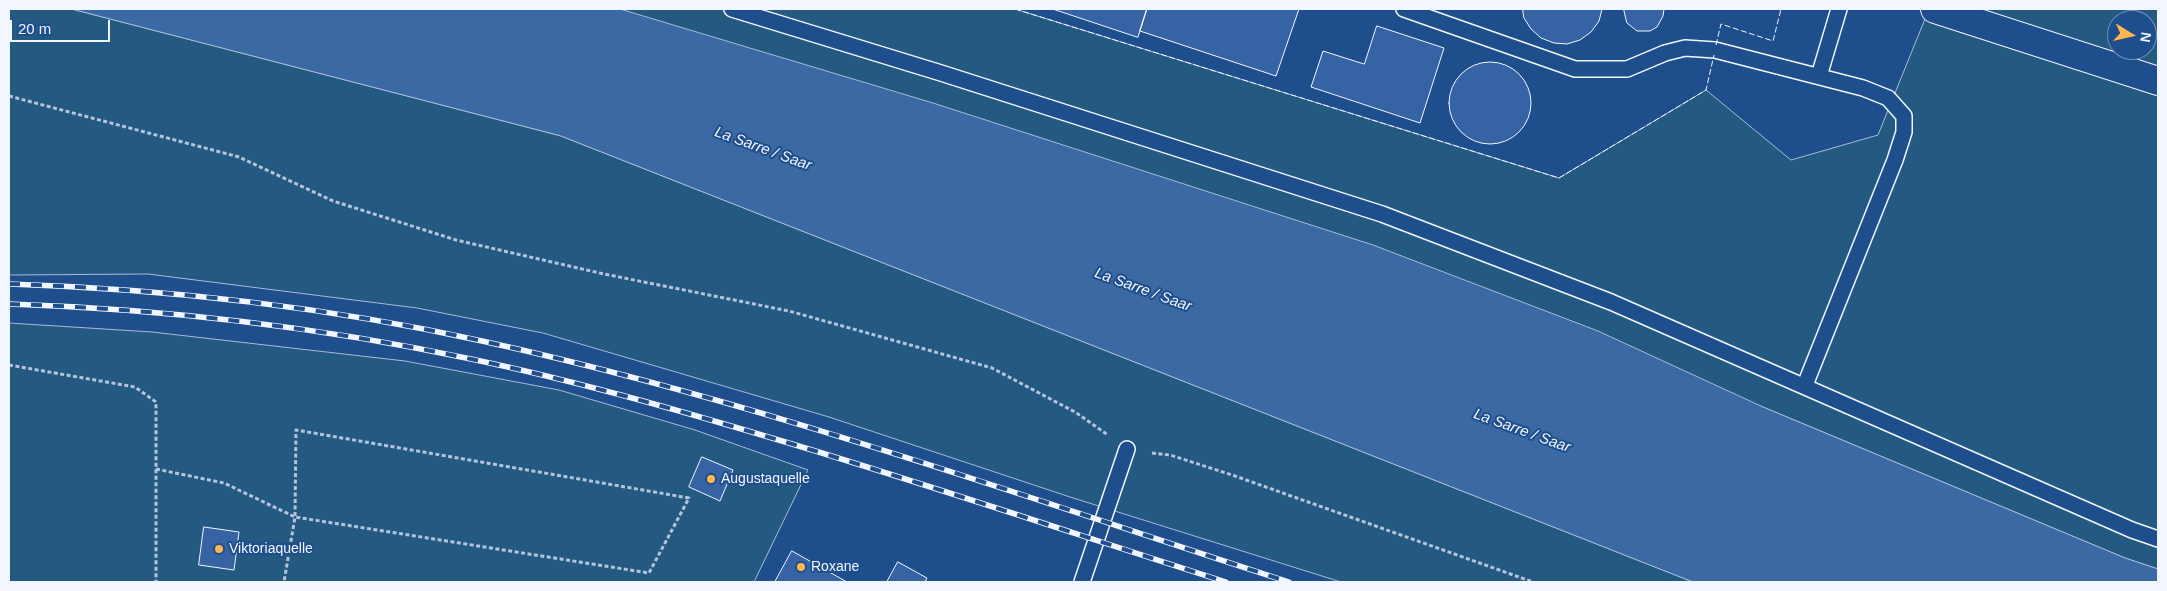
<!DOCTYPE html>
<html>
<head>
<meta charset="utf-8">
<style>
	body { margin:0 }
	#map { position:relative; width:2167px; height:591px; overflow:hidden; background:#1f4e8c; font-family:Helvetica,sans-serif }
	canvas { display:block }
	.frame { position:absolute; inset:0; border:10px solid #f2f6ff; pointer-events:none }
	.north { position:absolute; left:2107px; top:10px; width:50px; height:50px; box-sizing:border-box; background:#1f4e8c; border:1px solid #7391ba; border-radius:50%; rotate:99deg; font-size:14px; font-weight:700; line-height:20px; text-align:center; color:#f2f6ff }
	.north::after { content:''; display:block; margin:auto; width:18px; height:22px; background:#ffb74d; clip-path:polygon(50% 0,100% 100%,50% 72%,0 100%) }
	.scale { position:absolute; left:10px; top:20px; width:100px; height:22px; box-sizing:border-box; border:2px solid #f2f6ff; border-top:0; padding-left:6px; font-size:15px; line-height:18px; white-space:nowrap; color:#f2f6ff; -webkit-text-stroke:4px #1f4e8c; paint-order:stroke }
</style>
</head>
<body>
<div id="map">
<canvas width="2167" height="591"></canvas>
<div class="frame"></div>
<div class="north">N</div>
<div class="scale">20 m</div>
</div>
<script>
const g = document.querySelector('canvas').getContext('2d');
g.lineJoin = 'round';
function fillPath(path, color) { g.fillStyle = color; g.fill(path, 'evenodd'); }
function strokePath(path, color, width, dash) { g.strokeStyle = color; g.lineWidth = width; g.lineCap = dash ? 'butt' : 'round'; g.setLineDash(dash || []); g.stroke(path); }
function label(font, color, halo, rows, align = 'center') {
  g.font = font + ' Helvetica,sans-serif'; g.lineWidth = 4; g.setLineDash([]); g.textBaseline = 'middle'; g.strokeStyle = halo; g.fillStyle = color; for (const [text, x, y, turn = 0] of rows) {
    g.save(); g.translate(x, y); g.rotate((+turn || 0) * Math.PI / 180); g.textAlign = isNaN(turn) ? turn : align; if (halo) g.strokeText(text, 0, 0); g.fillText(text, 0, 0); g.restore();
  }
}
const green = new Path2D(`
	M9 9H72L561 136 1693 582H1341L1070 497 829 417 543 333 417 308 148 274 9 275Z
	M620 9H1015L1559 178 1706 90 1791 160 1878 135 1929 9H2158V569L2125 558 1763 407ZM2117 20H2147V50H2117Z
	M9 323 152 332 405 361 559 390 695 430 808 470 754 582H9Z`);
const water = new Path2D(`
	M72 9H620L933 103 1373 245 1598 331 1763 407 2125 558 2158 569V582H1693L561 136Z`);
const building = new Path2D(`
	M1053 9H1147L1138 37Z
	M1147 9H1299L1276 76 1140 31Z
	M1523 9H1602L1599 21 1591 32 1580 40 1567 44 1554 43 1541 38 1531 29 1524 18Z
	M1624 9H1664L1663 16 1657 27 1650 31H1637L1627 23Z
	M1377 26 1444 48 1420 123 1311 87 1323 51 1364 64Z
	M1449 103a41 41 0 1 1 82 0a41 41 0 1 1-82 0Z
	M702 457 733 470 720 501 689 487Z
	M204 527 239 532 234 570 199 565Z
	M792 551 847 582H775Z
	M898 562 927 578 925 582H887Z`);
const path = new Path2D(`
	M9 96 239 157 333 201 456 240 604 274 789 311 992 368 1075 412 1108 435
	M9 365 135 387 156 402V582
	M1152 453 1170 455 1235 476 1533 582
	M156 469 224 483 295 517 649 573 689 498 296 430 295 517 284 582`);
const lane = new Path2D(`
	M732 9 941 73 1382 214 1611 302 2132 530 2158 539
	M1404 9 1575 69H1627L1665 53 1685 48 1715 50 1863 88 1888 98 1904 116V132L1895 160 1805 385
	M1819 76 1839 9
	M1082 582 1127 449`);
const primary = new Path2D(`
	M1935 9 2158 81`);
const rail = new Path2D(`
	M9 284C167 289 327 307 482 341 757 401 1022 496 1289 582
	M9 304C164 309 319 327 471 359 586 383 699 416 812 450 950 492 1088 538 1226 582`);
const fence = new Path2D(`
	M1015 9 1559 178 1706 90 1714 55
	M1716 45 1721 24 1773 41 1781 9`);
const markers = [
	[711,479,5,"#ffb74d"],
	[219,549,5,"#ffb74d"],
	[801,567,5,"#ffb74d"]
];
const poiNames = [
	["Augustaquelle",721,479],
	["Viktoriaquelle",229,549],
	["Roxane",811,567]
];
const waterNames = [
	["La Sarre / Saar",763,149,20],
	["La Sarre / Saar",1143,290,20],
	["La Sarre / Saar",1522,431,20]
];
fillPath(green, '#245a82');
strokePath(green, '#a8bbd7', 1);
fillPath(water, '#3b69a3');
strokePath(water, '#a8bbd7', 1);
fillPath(building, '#3563a3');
strokePath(building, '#f2f6ff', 1);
strokePath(lane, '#f2f6ff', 18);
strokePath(primary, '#f2f6ff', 30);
strokePath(path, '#b3c4dc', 3, [4, 2.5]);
strokePath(lane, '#1f4e8c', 15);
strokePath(primary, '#1f4e8c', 28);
strokePath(rail, '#f2f6ff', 5.5);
strokePath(rail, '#1f4e8c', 4, [11]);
strokePath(fence, '#f2f6ff', 1, [6, 2.5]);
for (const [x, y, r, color] of markers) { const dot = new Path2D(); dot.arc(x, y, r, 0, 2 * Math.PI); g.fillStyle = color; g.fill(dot); strokePath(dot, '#1f4e8c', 2); }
label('14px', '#f2f6ff', '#1f4e8c', poiNames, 'left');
label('italic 15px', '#f2f6ff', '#1f4e8c', waterNames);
</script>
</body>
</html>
